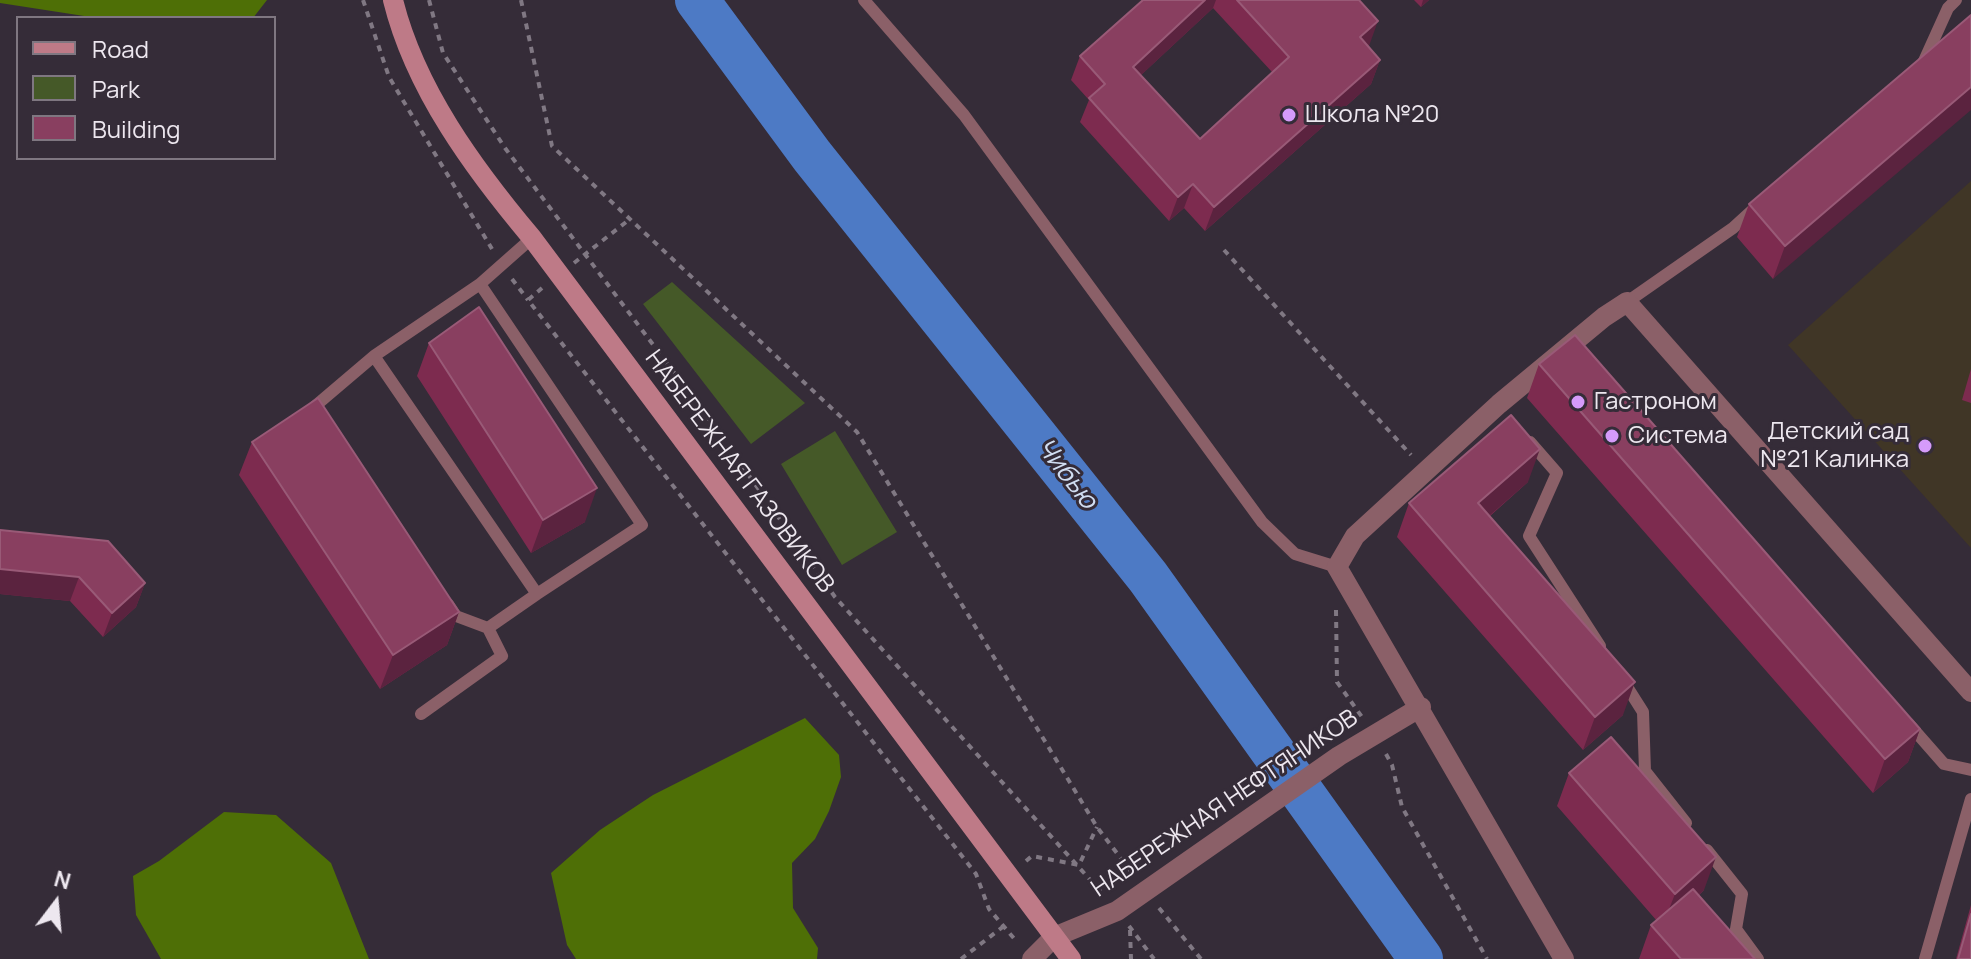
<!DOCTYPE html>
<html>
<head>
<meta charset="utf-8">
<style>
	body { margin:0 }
	#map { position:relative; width:1971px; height:959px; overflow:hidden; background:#352c38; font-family:Manrope,sans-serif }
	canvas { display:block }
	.legend { position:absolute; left:16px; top:16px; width:260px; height:144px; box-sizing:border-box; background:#352c38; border:2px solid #7f7781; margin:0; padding:10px 14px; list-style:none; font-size:24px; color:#ede7ef }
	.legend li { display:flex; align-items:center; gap:16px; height:40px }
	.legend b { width:40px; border:2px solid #7f7781 }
	.north { position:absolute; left:16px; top:863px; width:80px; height:80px; -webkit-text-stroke:6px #352c38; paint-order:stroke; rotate:16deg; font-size:22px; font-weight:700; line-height:32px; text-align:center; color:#ede7ef }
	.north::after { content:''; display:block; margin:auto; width:28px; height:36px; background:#ede7ef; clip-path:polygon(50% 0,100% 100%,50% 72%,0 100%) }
</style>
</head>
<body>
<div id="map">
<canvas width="1971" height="959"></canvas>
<ul class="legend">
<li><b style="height:10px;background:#be7a87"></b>Road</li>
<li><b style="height:22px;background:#455928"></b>Park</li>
<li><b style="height:22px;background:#893f60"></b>Building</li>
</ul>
<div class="north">N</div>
</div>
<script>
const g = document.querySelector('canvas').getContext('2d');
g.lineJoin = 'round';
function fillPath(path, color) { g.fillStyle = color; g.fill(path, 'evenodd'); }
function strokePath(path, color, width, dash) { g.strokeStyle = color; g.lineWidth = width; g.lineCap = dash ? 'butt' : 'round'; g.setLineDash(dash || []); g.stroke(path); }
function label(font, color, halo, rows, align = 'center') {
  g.font = font + ' Manrope,sans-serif'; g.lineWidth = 6; g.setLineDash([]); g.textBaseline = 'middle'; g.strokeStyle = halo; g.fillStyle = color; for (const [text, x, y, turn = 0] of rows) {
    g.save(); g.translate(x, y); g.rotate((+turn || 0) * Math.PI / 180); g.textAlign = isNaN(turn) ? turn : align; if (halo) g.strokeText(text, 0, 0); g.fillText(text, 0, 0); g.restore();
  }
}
const education = new Path2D(`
	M1971 181V548L1788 345Z`);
const green = new Path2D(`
	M672 282 805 403 751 444 643 304Z
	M835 431 897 532 842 565 781 464Z`);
const forest = new Path2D(`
	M0 0H267L253 18H97L0 3Z
	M805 718 839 755 841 777 829 811 815 839 792 863 793 908 818 948 817 959H576L567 945 551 873 600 830 653 795Z
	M224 812 276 815 331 863 369 959H161L136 915 133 876 159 861Z`);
const river = new Path2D(`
	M697 0 812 156 1148 577 1421 959`);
const path = new Path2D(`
	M363 0 389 77 492 249
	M429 0 443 53 505 148 706 415 835 597 1103 894
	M521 0 552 146 857 432 1097 827 1132 873
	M1224 250 1411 455
	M574 263 630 219
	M512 279 528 300
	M542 288 528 300 976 874 989 909 1017 942
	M1336 610 1337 682 1362 717
	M1386 754 1392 765 1402 807 1487 959
	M1026 861 1032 856 1079 865 1097 827
	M1159 908 1201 959
	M1129 926 1154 959
	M1130 930 1131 959
	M961 959 1004 926`);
const service = new Path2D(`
	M864 0 964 115 1262 522 1295 554 1337 567
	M1924 61 1948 8 1956 0
	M480 284 642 525 537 594 374 356 480 284 532 238
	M1627 302 1733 228 1756 207
	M318 413 314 407 374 356
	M1530 442 1557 473 1529 536 1600 646
	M448 604 456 616 488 628
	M1624 682 1643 712 1645 771 1686 823
	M421 714 502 656 488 628 537 594
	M1908 723 1944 764 1971 770
	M1707 850 1742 894 1736 929 1758 959
	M1925 959 1971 799`);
const minor = new Path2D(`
	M1032 959 1054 937 1117 911 1339 756 1421 707
	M1564 959 1337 567 1355 536 1499 404 1604 317 1627 302 1971 692`);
const secondary = new Path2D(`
	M393 0C415 89 474 169 532 238L1071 959`);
const wall = new Path2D(`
	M1143 0H1359L1369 46 1368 47 1380 60 1371 84 1205 231 1184 208 1169 221 1080 122 1089 100 1071 80 1080 56ZM1213 8 1272 72 1200 139 1141 75Z
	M1414 0H1429L1421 7Z
	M1971 15 1773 279 1737 237 1749 204Z
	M429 343 585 522 531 553 417 376Z
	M1539 364 1920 729 1908 762 1873 793 1527 398Z
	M1971 369V403L1962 400Z
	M252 442 459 612 447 645 380 689 239 475Z
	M1528 482 1490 516 1623 715 1583 750 1397 537 1409 503Z
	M0 530 145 583 136 607 103 637 70 601 0 594Z
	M1569 773 1704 890 1699 895 1755 959H1639L1651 925 1657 921 1557 806Z
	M1971 905V959H1956Z`);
const shadedWall = new Path2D(`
	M1205 0H1216L1213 8 1124 91 1133 67Z
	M1423 0H1429L1421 7Z
	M1378 21 1369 46 1351 62 1360 37Z
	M1380 60 1371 84 1205 231 1214 207Z
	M1971 87V110L1773 279 1785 246Z
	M1193 184 1184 208 1169 221 1178 197Z
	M1540 449 1528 482 1466 536 1478 503Z
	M597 488 585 522 531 553 543 520Z
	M0 569 79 577 70 601 0 594Z
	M145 583 136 607 103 637 112 613Z
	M459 612 447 645 380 689 393 655Z
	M1635 682 1623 715 1583 750 1595 717Z
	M1920 729 1908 762 1873 793 1885 759Z
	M1716 857 1704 890 1662 927 1675 894Z`);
const building = new Path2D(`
	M1143 0H1205L1133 67 1200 139 1289 57 1237 0H1359L1378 21 1360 37 1380 60 1214 207 1193 184 1178 197 1089 98 1105 84 1080 56Z
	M1971 15V87L1785 246 1749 204Z
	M479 307 597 488 543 520 429 343Z
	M1575 335 1920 729 1885 759 1539 364Z
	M318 398 459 612 393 655 252 442Z
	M1511 415 1540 449 1478 503 1635 682 1595 717 1409 503Z
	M0 530 108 541 145 583 112 613 79 577 0 569Z
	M1611 737 1716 857 1675 894 1569 773Z
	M1693 889 1755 959H1681L1651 925Z
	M1971 914V959H1958Z`);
const markers = [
	[1289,115,8,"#d59bfa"],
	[1578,402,8,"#d59bfa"],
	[1612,436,8,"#d59bfa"],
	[1925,446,8,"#d59bfa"]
];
const poiNames = [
	["Школа №20",1305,115],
	["Гастроном",1594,402],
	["Детский сад",1909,432,"right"],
	["№21 Калинка",1909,460,"right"],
	["Система",1628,436]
];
const streetNames = [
	["НАБЕРЕЖНАЯ ГАЗОВИКОВ",739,472,53],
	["НАБЕРЕЖНАЯ НЕФТЯНИКОВ",1225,804,-34]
];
const waterNames = [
	["Чибью",1066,474,52]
];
fillPath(education, '#403626');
fillPath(green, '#455928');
fillPath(forest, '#4e6f06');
strokePath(river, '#4d7ac5', 44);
strokePath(path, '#807883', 4, [6, 6]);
strokePath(service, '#8b6068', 12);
strokePath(minor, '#8b6068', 20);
strokePath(secondary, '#be7a87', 20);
fillPath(wall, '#7d2b4f');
fillPath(shadedWall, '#5b233f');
fillPath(building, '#893f60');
strokePath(building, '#995a77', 2);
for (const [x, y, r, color] of markers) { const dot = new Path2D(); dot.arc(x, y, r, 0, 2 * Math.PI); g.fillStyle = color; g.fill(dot); strokePath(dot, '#352c38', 3); }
label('24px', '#ede7ef', '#352c38', poiNames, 'left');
label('24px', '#ede7ef', '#352c38', streetNames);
label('italic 26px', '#d0ddf1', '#352c38', waterNames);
</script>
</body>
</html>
